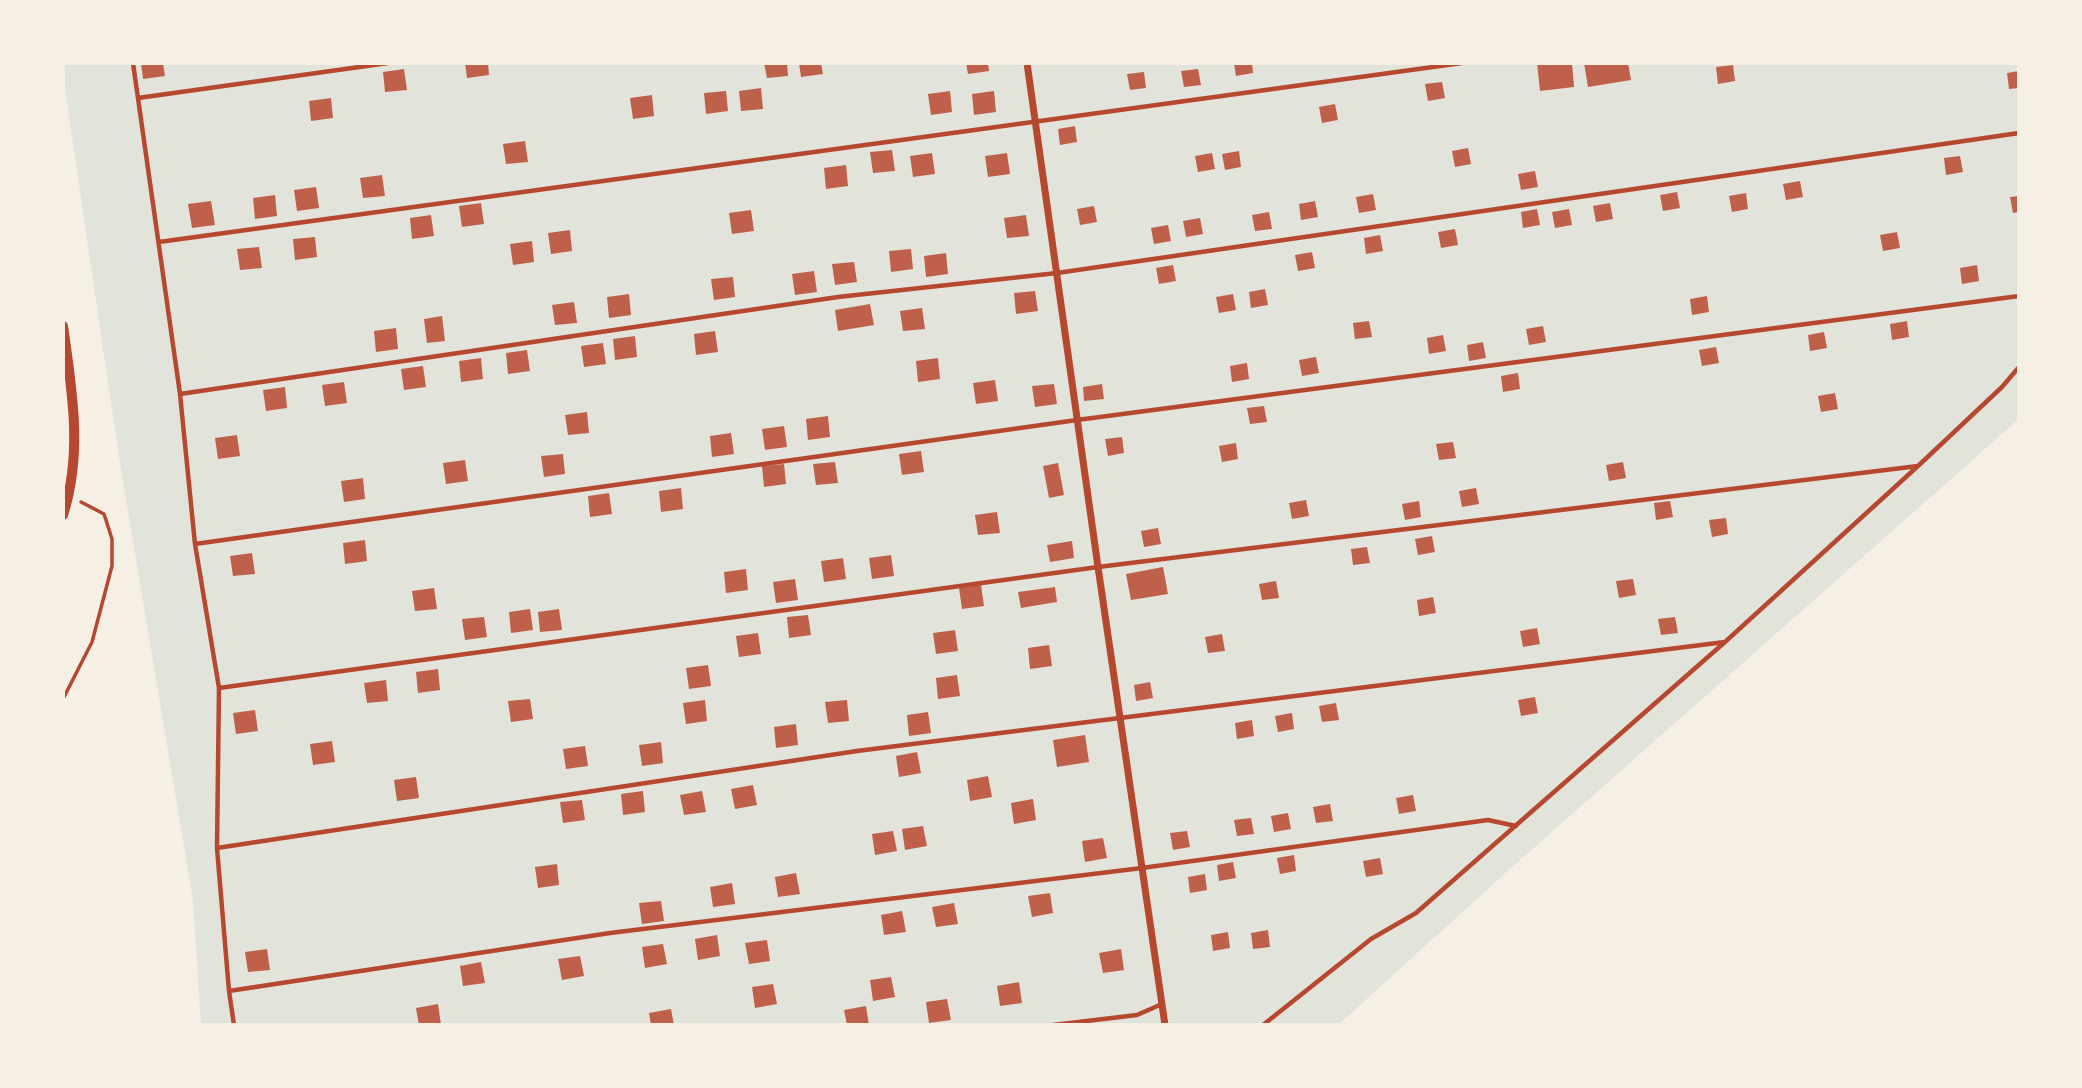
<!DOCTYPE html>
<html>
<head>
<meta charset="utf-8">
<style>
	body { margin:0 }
	#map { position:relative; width:2082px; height:1088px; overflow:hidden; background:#f6efe4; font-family:"Source Serif 4",serif }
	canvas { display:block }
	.frame { position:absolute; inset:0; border:65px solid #f6efe4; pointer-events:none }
</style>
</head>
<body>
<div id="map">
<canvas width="2082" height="1088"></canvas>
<div class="frame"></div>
</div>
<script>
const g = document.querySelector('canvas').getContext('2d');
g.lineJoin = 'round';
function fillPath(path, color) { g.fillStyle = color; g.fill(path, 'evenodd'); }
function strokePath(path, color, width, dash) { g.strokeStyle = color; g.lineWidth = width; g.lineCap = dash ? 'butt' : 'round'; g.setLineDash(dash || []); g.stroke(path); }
const green = new Path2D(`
	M63 63H2019V419L1511 868 1338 1025H201L193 900 119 457 63 76Z`);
const building = new Path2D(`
	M141 63H163L165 76 143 79Z
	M465 63H488L489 75 467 78Z
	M764 63H787L788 76 767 78Z
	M799 63H821L823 74 801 77Z
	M966 63H988L989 71 968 74Z
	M1234 63H1252L1253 73 1236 76Z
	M1537 63H1572L1574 87 1540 91Z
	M1584 63H1628L1631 80 1588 87Z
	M1733 65 1735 81 1718 84 1716 67Z
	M404 69 407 90 385 92 383 72Z
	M1198 69 1201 85 1184 87 1181 71Z
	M2019 71V88L2009 89 2007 73Z
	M1144 72 1146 88 1130 90 1127 74Z
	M1442 82 1445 98 1428 101 1425 84Z
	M761 88 763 109 741 111 739 91Z
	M726 91 728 111 706 114 704 93Z
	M950 91 952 112 931 115 928 94Z
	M994 91 996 112 974 115 972 94Z
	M652 95 654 116 633 119 630 98Z
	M331 98 333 118 311 121 309 101Z
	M1335 104 1338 120 1322 123 1319 107Z
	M1075 126 1077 142 1060 145 1058 129Z
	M525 141 528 162 506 164 503 144Z
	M1468 148 1471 164 1455 167 1452 151Z
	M892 150 895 171 873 173 870 152Z
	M1239 151 1241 167 1225 170 1222 154Z
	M932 153 935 174 913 177 910 156Z
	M1007 153 1010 174 988 177 985 156Z
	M1212 153 1215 169 1198 172 1195 156Z
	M1960 156 1963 172 1946 175 1944 158Z
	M846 165 848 186 826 189 824 168Z
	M1535 171 1538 187 1521 190 1518 174Z
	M382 175 385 196 363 198 360 178Z
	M1800 181 1803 197 1786 200 1783 184Z
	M316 187 319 208 297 211 294 190Z
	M1677 192 1680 208 1663 211 1660 195Z
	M1746 193 1748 209 1732 212 1729 196Z
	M1373 194 1376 210 1359 213 1356 197Z
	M275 195 277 216 255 219 253 198Z
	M2019 196V212L2013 213 2010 197Z
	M211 201 215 225 192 228 188 204Z
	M1315 201 1318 217 1301 220 1299 204Z
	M481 203 484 224 462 227 459 206Z
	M1610 203 1613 219 1596 222 1593 206Z
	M1094 206 1097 222 1080 225 1077 209Z
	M1537 209 1540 225 1523 228 1521 212Z
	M1569 209 1572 225 1555 228 1552 212Z
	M751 210 754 231 732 234 729 213Z
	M1269 212 1272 229 1255 231 1252 215Z
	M431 215 434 236 412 239 410 218Z
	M1026 215 1029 236 1007 238 1004 218Z
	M1200 218 1203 234 1186 237 1183 221Z
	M1168 225 1171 241 1154 244 1151 228Z
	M1455 229 1458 245 1441 248 1438 232Z
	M570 230 572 251 551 254 548 233Z
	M1897 232 1900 248 1883 251 1880 235Z
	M1380 235 1383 251 1366 254 1364 238Z
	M315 237 317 257 295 260 293 239Z
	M532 241 534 262 513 265 510 244Z
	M259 247 262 268 240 270 237 249Z
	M911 249 913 269 891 272 889 251Z
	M1312 252 1315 268 1298 271 1295 255Z
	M946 253 948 274 926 277 924 256Z
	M854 262 857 282 835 285 832 264Z
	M1173 265 1176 281 1159 284 1156 268Z
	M1977 265 1979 281 1962 284 1960 268Z
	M814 271 817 292 795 295 792 274Z
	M733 277 735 297 714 300 711 279Z
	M1265 289 1268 305 1251 308 1249 292Z
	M1035 291 1038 311 1016 314 1014 293Z
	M629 294 631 315 609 318 607 297Z
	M1233 294 1236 310 1219 313 1216 297Z
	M1707 296 1709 312 1692 315 1690 299Z
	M574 302 577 323 555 325 552 305Z
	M870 304 874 325 838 331 835 310Z
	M922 308 925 329 903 331 900 311Z
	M442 316 445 341 427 343 424 319Z
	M1369 321 1372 337 1355 339 1353 323Z
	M1907 321 1909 337 1892 340 1890 324Z
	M1543 326 1546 342 1529 345 1526 329Z
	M396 328 398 349 376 352 374 331Z
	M715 331 718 352 696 355 694 334Z
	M1824 332 1827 348 1810 351 1808 335Z
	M1443 335 1446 351 1429 354 1427 338Z
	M635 336 637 357 615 360 613 339Z
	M1483 342 1486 358 1469 361 1467 345Z
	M603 343 606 364 584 367 581 346Z
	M1716 347 1719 363 1702 366 1699 350Z
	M527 350 530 371 508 374 506 353Z
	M1316 357 1319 373 1302 376 1299 360Z
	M481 358 483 379 461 382 459 361Z
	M938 358 940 379 918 382 916 361Z
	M1247 363 1249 379 1232 382 1230 366Z
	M423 366 426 387 404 390 401 369Z
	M1518 373 1520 389 1503 392 1501 376Z
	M995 380 998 401 976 404 973 383Z
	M344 382 347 403 325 406 322 385Z
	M1054 384 1057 404 1035 407 1032 386Z
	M1102 384 1104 399 1084 401 1083 387Z
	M285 387 287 408 266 411 263 390Z
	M1835 393 1838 409 1821 412 1818 396Z
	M1264 406 1267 422 1250 424 1247 408Z
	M587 412 589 433 568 435 565 415Z
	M828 416 830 437 808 440 806 419Z
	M784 426 787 447 765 450 762 429Z
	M731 433 734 454 712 457 710 436Z
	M237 435 240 456 218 459 215 438Z
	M1122 437 1124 453 1108 456 1105 439Z
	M1453 442 1456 458 1439 460 1436 444Z
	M1236 443 1238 459 1222 462 1219 446Z
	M921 451 924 472 902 475 899 454Z
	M563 454 565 474 544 477 541 456Z
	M465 460 468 481 446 484 443 463Z
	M835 462 838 483 816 485 813 464Z
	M1623 462 1626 478 1609 481 1606 465Z
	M1058 463 1064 495 1049 498 1043 466Z
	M784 464 786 484 764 487 762 466Z
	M363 478 365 499 344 502 341 481Z
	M681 488 683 509 661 512 659 491Z
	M1476 488 1479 504 1462 507 1459 491Z
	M609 493 612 514 590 517 588 496Z
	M1306 500 1309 516 1292 519 1289 503Z
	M1419 501 1421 517 1405 520 1402 504Z
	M1670 501 1673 517 1656 520 1654 503Z
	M997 512 1000 533 978 535 975 515Z
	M1726 518 1728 534 1712 537 1709 520Z
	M1158 528 1161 544 1144 547 1141 531Z
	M1432 536 1435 552 1418 555 1415 539Z
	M365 540 367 561 345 564 343 543Z
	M1072 541 1074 558 1050 562 1047 545Z
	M1367 547 1370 563 1353 565 1351 549Z
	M252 553 255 574 233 576 230 556Z
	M891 555 894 576 872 579 869 558Z
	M843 558 846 579 824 582 821 561Z
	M1163 567 1168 594 1131 600 1126 574Z
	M746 569 748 590 726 593 724 572Z
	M795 579 798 600 776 603 773 582Z
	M1633 579 1636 595 1619 598 1616 581Z
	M1276 581 1279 598 1262 600 1259 584Z
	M981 585 984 606 962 609 959 588Z
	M1055 587 1057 602 1021 608 1018 592Z
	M434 588 437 609 415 611 412 591Z
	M1433 597 1436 613 1419 616 1417 600Z
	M530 609 533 630 511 633 509 612Z
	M559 609 562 630 540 632 538 612Z
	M808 615 811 635 789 638 787 617Z
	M484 617 487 637 465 640 462 619Z
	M1675 617 1678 633 1661 635 1658 619Z
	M1537 628 1540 644 1523 647 1520 631Z
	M955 630 958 651 936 654 933 633Z
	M758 633 761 654 739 657 736 636Z
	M1222 634 1225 651 1208 653 1205 637Z
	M1049 645 1052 666 1030 669 1028 648Z
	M708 665 711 686 689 689 686 668Z
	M438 669 440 690 418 693 416 672Z
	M957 675 960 696 938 699 936 678Z
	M386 680 388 701 367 703 364 683Z
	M1150 682 1153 698 1136 701 1134 685Z
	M1535 697 1538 713 1521 716 1518 700Z
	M530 699 533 719 511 722 508 701Z
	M705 700 707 721 686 724 683 703Z
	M847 700 849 721 828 723 825 702Z
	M1336 703 1339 720 1322 722 1319 706Z
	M255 710 258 731 236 734 233 713Z
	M928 712 931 733 909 736 907 715Z
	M1292 713 1294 729 1278 732 1275 716Z
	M1252 720 1254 736 1237 739 1235 723Z
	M796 724 798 745 776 748 774 727Z
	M1085 735 1089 762 1057 767 1053 740Z
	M332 741 335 762 313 765 310 744Z
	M661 742 663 763 642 766 639 745Z
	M585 746 588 766 566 769 563 749Z
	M917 752 921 773 899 777 896 756Z
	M988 776 992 797 970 801 967 780Z
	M416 777 419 798 397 801 394 780Z
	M753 785 757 805 735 809 731 789Z
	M643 791 645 812 623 815 621 794Z
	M702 791 706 812 684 815 680 795Z
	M1413 795 1416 811 1399 814 1396 798Z
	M1033 799 1036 820 1014 824 1011 803Z
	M582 800 585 820 563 823 560 802Z
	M1330 804 1333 821 1316 823 1313 807Z
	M1288 813 1291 829 1274 832 1271 816Z
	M1251 818 1254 834 1237 836 1234 820Z
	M923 826 927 846 905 850 902 829Z
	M893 831 897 851 875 855 872 834Z
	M1187 831 1190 847 1173 850 1170 833Z
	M1103 838 1107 858 1085 862 1082 841Z
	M1294 855 1296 871 1280 874 1277 858Z
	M1380 858 1383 874 1366 877 1363 861Z
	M1233 862 1236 878 1219 881 1217 865Z
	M557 864 559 885 538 888 535 867Z
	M796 873 800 894 778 897 775 877Z
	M1205 874 1207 890 1190 893 1188 877Z
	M732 883 735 904 713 907 710 887Z
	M1050 893 1053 913 1032 917 1028 896Z
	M661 901 664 921 642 924 639 903Z
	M954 903 958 924 936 927 932 907Z
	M902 911 906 932 884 935 881 915Z
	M1268 930 1270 947 1253 949 1251 933Z
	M1228 932 1230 948 1213 951 1211 935Z
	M717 935 720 956 698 960 695 939Z
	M767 940 770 961 749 964 745 943Z
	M663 944 667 964 645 968 642 947Z
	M267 949 270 970 248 972 245 952Z
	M1121 949 1124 970 1103 973 1099 953Z
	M580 956 584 976 562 980 558 959Z
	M481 962 485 983 463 986 460 966Z
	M891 977 895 997 873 1001 870 980Z
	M1019 982 1022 1003 1000 1006 997 986Z
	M773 984 777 1004 755 1008 752 987Z
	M947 999 951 1020 929 1023 926 1002Z
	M438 1004 441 1025H419L416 1008Z
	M866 1006 869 1025H847L844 1010Z
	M671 1009 674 1025H651L649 1013Z`);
const path = new Path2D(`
	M63 699 92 642 112 566V539L104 514 81 502`);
const service = new Path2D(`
	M133 63 180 394 195 544 219 688 217 848 229 991 234 1025
	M138 98 388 63
	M159 242 1462 63
	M180 394 838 297 1057 273 2019 133
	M195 544 1077 420 2019 296
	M219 688 1098 567 1918 466
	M217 848 857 751 1725 642
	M229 991 610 933 1142 868 1488 820 1516 826
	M1053 1025 1137 1015 1162 1004
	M1263 1025 1371 939 1416 913 1725 642 1918 466 2002 387 2019 367`);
const minor = new Path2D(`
	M1027 63 1098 567 1165 1025`);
const tertiary = new Path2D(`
	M63 326C72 390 83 453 63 515`);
fillPath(green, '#e2e4dc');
fillPath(building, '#bf614a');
strokePath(path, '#b5482f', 3.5);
strokePath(service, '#b5482f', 4.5);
strokePath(minor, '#b5482f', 7);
strokePath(tertiary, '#b5482f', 10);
</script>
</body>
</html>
